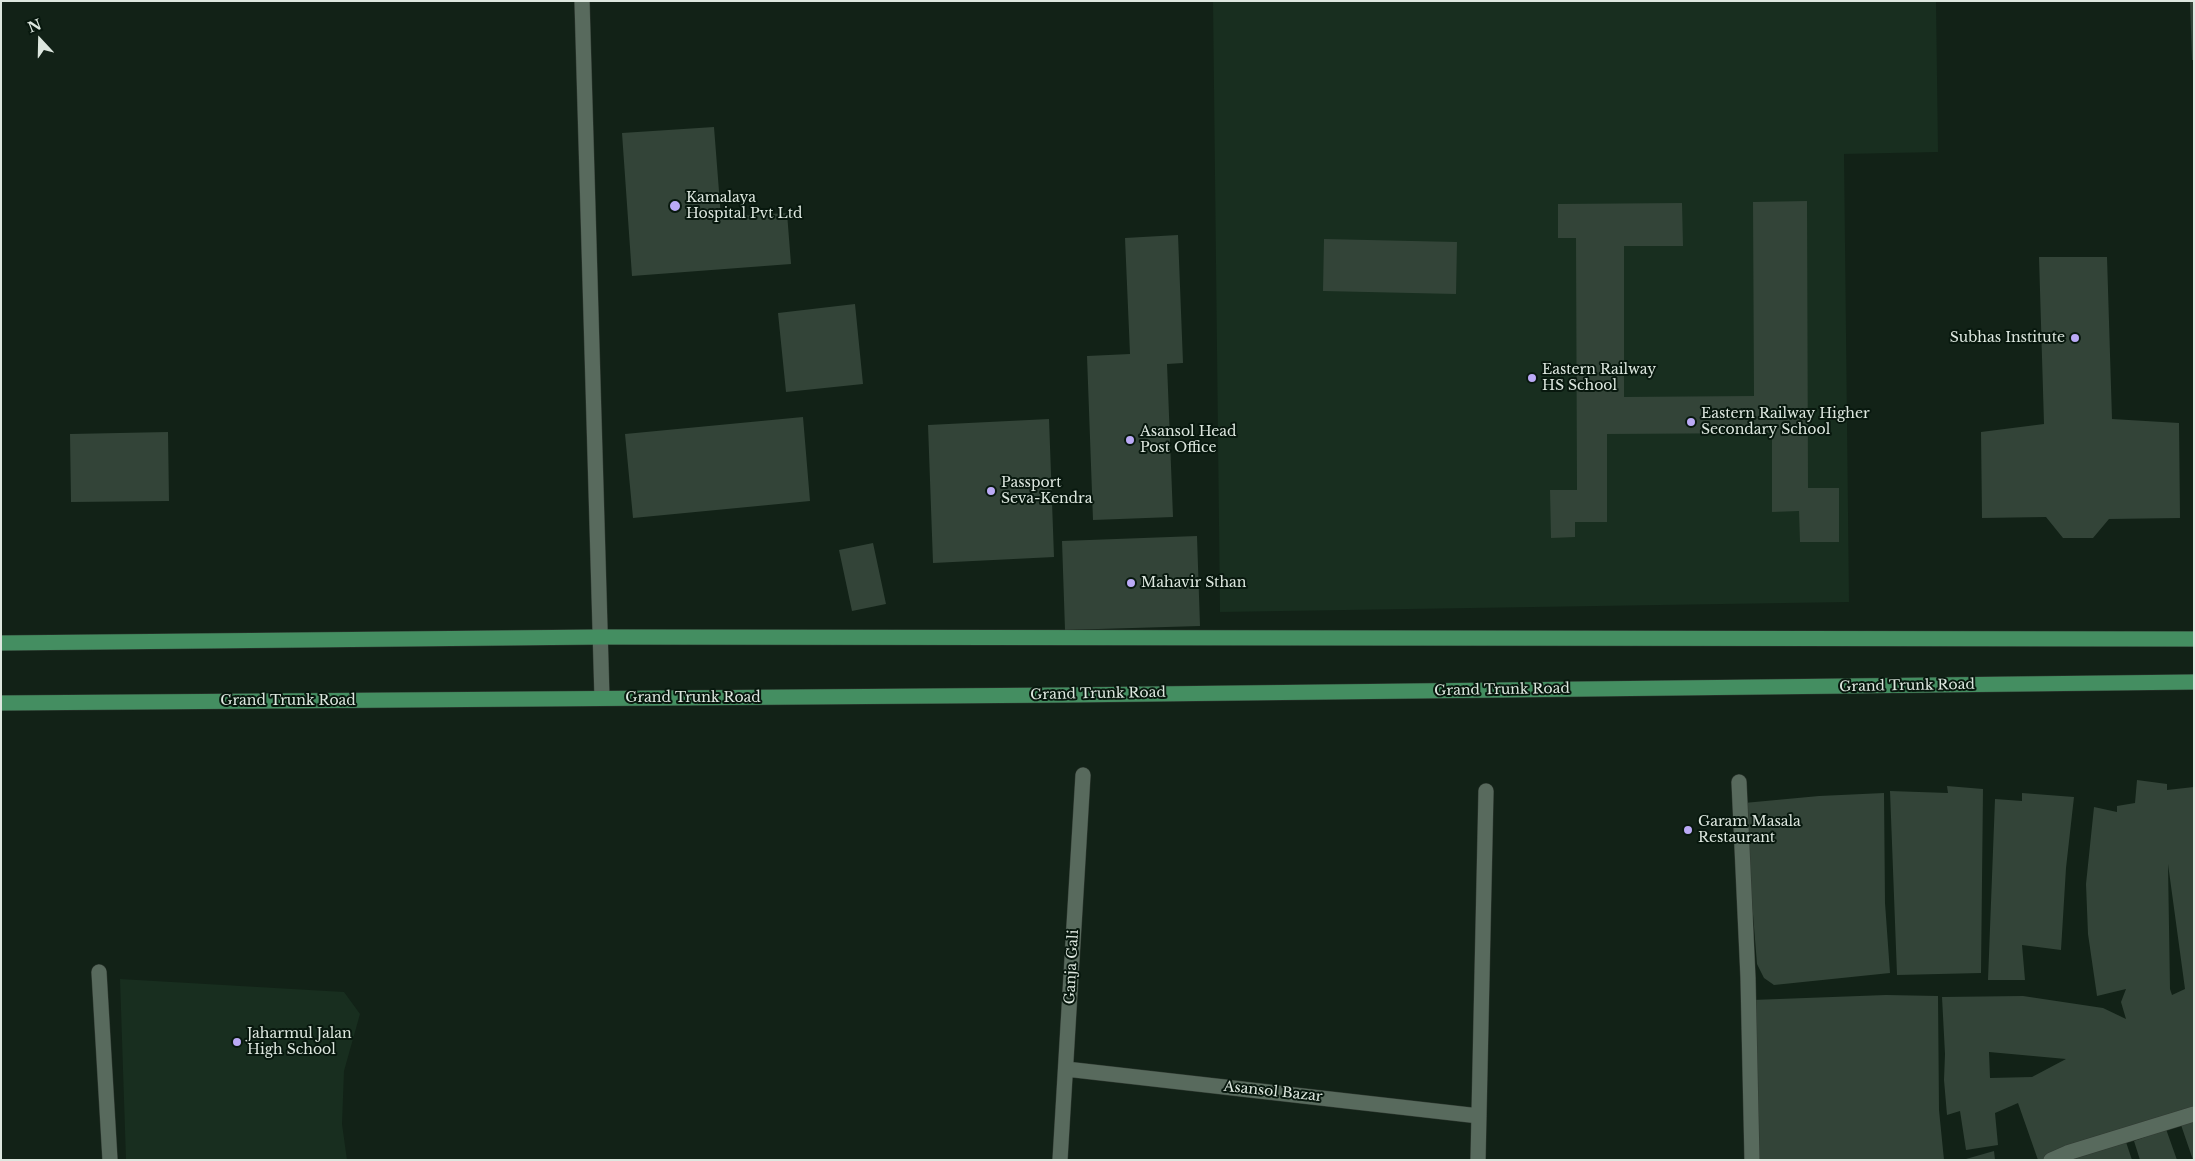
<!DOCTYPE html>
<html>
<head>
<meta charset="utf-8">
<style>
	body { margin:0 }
	#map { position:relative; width:2195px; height:1161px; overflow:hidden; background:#122217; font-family:"Libre Baskerville",serif }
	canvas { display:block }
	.frame { position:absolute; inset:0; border:2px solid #dde7df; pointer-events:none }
	.north { position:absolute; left:15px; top:15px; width:50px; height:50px; -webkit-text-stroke:4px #08180e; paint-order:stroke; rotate:339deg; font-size:14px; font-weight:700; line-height:20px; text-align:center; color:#dde7df }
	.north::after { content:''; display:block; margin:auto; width:18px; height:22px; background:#dde7df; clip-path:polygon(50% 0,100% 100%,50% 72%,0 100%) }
</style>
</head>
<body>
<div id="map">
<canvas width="2195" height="1161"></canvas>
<div class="frame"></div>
<div class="north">N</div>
</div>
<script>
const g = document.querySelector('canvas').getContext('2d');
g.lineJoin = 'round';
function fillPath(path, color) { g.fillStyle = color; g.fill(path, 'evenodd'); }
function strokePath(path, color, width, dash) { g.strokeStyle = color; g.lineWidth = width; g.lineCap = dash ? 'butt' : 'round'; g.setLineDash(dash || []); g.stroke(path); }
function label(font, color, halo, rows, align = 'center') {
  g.font = font + ' "Libre Baskerville",serif'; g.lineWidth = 4; g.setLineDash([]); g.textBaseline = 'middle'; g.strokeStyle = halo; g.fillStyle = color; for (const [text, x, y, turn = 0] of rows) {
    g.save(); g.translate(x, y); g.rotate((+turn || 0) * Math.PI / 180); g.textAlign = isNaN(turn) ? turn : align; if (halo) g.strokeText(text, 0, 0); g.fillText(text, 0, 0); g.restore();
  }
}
const built = new Path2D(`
	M1213 1H1936L1938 152 1844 154 1849 602 1220 612Z
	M120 979 344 992 360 1014 344 1071 342 1124 347 1160H126Z`);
const building = new Path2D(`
	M2190 1H2194V60H2192Z
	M714 127 721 217 787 213 791 264 632 276 622 133Z
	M1807 201 1808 488H1839V542H1800L1799 511 1772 512V433L1607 434V522H1575V537L1551 538 1550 490H1577L1576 238H1558V204L1682 203 1683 246H1624V397L1754 396 1753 202Z
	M1178 235 1183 363 1167 364 1173 517 1093 520 1087 356 1130 354 1125 238Z
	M1324 239 1457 242 1456 294 1323 291Z
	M2039 257H2107L2112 419 2179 423 2180 518 2109 519 2093 538H2063L2046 517 1982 518 1981 432 2044 424Z
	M855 304 863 384 786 392 778 313Z
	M803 417 810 501 633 518 625 434Z
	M1049 419 1054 557 933 563 928 425Z
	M168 432 169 501 71 502 70 434Z
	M1197 536 1200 626 1065 630 1062 541Z
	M873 543 886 604 852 611 839 550Z
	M2137 780 2167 784V790L2194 787V1111L2045 1160H2038L2018 1103 1995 1113 1998 1145 1966 1150 1960 1111 1947 1115 1944 1080 1945 1054 1942 997 2023 996 2103 1008 2126 1019 2121 1002 2126 989 2097 996 2088 934 2086 884 2094 807 2117 812V806L2135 803ZM2168 864 2185 989 2172 995 2170 989ZM1989 1052 2066 1059 2032 1077 1990 1078Z
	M1947 786 1983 789 1981 973 1897 975 1890 791 1948 793Z
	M1884 793 1885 903 1890 973 1774 985 1764 978 1757 964 1744 803 1819 796Z
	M2022 793 2074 797 2066 868 2061 950 2022 945 2025 980H1988L1995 799 2022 801Z
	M1886 995 1938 996 1939 1110 1944 1160H1756L1752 1000Z
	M2194 1118V1160H2193L2180 1122Z
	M2166 1129 2177 1160H2140L2134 1141Z
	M2126 1142 2132 1160H2055Z
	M1994 1151 1995 1160H1966V1159Z`);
const minor = new Path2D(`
	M582 1 602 698
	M1739 782 1748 978 1752 1160
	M99 972 110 1160
	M1066 1069 1479 1116
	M1060 1160 1083 775
	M1478 1160 1486 791
	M2051 1160 2067 1153 2194 1114`);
const major = new Path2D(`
	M1 643 601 637 2194 639
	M1 703 1066 695 2194 682`);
const markers = [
	[675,206,6,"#bbaaf6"],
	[2075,338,5,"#bbaaf6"],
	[1532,378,5,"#bbaaf6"],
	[1691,422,5,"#bbaaf6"],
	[1130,440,5,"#bbaaf6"],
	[991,491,5,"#bbaaf6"],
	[1131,583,5,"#bbaaf6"],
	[1688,830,5,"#bbaaf6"],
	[237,1042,5,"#bbaaf6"]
];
const poiNames = [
	["Kamalaya",686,198],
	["Hospital Pvt Ltd",686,214],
	["Subhas Institute",2065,338,"right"],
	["Eastern Railway",1542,370],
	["HS School",1542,386],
	["Eastern Railway Higher",1701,414],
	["Secondary School",1701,430],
	["Asansol Head",1140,432],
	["Post Office",1140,448],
	["Passport",1001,483],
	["Seva-Kendra",1001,499],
	["Mahavir Sthan",1141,583],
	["Garam Masala",1698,822],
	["Restaurant",1698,838],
	["Jaharmul Jalan",247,1034],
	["High School",247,1050]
];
const streetNames = [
	["Grand Trunk Road",1907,686,-1],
	["Grand Trunk Road",1502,690,-1],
	["Grand Trunk Road",1098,694,-1],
	["Grand Trunk Road",693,698],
	["Grand Trunk Road",288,701],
	["Ganja Gali",1072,967,-87],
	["Asansol Bazar",1273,1092,6]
];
fillPath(built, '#182e1f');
fillPath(building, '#334438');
strokePath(minor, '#313b33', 16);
strokePath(major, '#313b33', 16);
strokePath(minor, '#586a5d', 15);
strokePath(major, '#448e61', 15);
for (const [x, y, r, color] of markers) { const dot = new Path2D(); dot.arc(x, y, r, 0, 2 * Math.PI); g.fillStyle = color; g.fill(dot); strokePath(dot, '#08180e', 2); }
label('14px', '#dde7df', '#08180e', poiNames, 'left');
label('14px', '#dde7df', '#08180e', streetNames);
</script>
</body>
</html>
